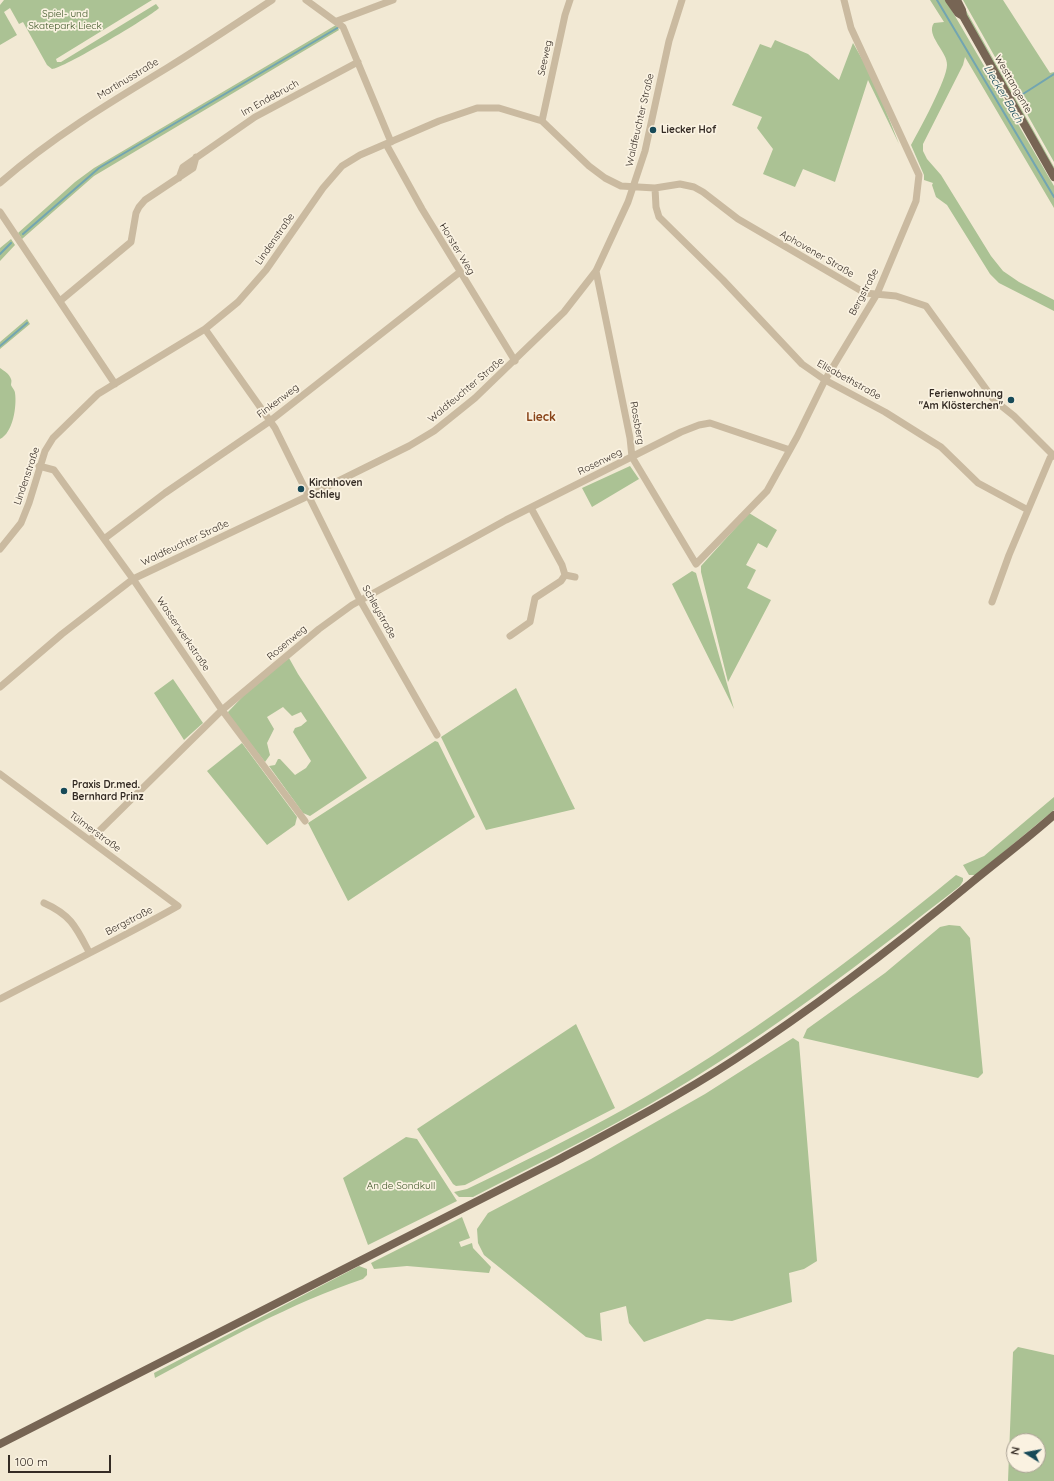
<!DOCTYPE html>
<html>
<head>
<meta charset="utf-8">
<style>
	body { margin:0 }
	#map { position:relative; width:1054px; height:1481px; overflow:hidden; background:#f2e9d4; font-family:Quicksand,sans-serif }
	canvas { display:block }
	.north { position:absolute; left:1006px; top:1433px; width:40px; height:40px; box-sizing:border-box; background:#faf2e1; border:1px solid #aba295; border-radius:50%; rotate:281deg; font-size:11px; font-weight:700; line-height:16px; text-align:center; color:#342b24 }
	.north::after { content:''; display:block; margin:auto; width:14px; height:18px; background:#174a58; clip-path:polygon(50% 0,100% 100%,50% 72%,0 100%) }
	.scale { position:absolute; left:8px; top:1455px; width:103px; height:18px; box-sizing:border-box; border:2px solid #342b24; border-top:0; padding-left:5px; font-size:12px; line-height:14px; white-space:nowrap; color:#342b24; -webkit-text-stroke:3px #faf2e1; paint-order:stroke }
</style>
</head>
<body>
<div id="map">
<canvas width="1054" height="1481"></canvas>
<div class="north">N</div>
<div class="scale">100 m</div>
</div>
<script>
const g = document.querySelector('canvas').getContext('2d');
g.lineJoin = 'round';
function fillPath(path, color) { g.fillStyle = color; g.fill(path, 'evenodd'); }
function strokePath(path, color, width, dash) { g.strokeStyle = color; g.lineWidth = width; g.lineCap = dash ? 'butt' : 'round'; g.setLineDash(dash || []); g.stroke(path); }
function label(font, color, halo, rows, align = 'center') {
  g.font = font + ' Quicksand,sans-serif'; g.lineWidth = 3.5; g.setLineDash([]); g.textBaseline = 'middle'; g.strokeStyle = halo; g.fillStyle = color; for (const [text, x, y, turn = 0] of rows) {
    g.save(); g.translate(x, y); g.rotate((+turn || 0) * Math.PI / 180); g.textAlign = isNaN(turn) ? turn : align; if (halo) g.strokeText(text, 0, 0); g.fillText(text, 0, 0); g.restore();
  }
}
const green = new Path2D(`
	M4 0H152L56 59 57 62H61L156 4 159 8C150 17 62 69 52 69L47 65 23 22 19 24 10 8 4 12 17 35 0 45V5Z
	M930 0H946L955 16 1054 186V208L965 57 963 65 923 144V151L927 159 941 175 991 256 1003 271 1019 282 1054 300V311L999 283 990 274 947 205 936 197 932 185 933 183 924 180V175L911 145C919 131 947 79 947 65 948 52 925 35 934 23L944 22Z
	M960 0 1054 167V171L964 11Z
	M963 0H1003L1050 73 1054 72V162Z
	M336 25 339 30 94 176 22 239 18 233 75 182 94 168Z
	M775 40 808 54 839 80 853 43 873 78 899 144 868 80 835 182 803 169 795 187 763 174 773 149 757 128 762 117 732 105 760 44 771 48Z
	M11 239 15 245 0 261V248Z
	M27 319 30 324 0 349V342Z
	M0 368C4 371 9 373 11 379 12 381 11 383 11 385 12 388 15 390 15 393 17 406 13 433 0 439Z
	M630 466 639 479 592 507 582 488Z
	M749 513 777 530 767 548 758 543 746 565 756 570 747 588 771 600 728 682 701 572V566Z
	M692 571 696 573 734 709 672 584Z
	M289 658 298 674 367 778 310 816 303 813 269 766 275 765 278 759H280L295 775 306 768 311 761 293 732 295 728 301 726 307 721 301 712 292 716 283 707 267 717 274 729 267 743 270 755 265 762 229 716 228 712 249 690Z
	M173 679 203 723 184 740 154 693Z
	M516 688 575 809 486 830 441 737Z
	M435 741 438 742 475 817 348 901 308 823Z
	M242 743 297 817 295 825 267 845 207 771Z
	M1054 797V810L976 875H969L963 865 984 856Z
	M956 875 963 878V881L960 886C866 959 772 1032 669 1093 605 1131 539 1163 473 1197H459L454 1192 467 1189C521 1163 574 1137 626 1108 743 1042 852 960 956 875Z
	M949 925 960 926 970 938 983 1073 978 1078 803 1038 807 1029 885 973 940 927Z
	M576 1024 615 1108 465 1185 456 1186 453 1184 417 1129Z
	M793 1038 799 1042 817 1261 804 1269 789 1273 792 1302 732 1321 707 1319 644 1342 629 1323 626 1306 600 1313 602 1341 586 1337 484 1255 478 1243 477 1229 488 1213 591 1159 705 1094Z
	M406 1137 417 1139 457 1201 368 1245 343 1178Z
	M462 1217 470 1238 459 1242 461 1247 472 1243 473 1248 491 1267 489 1273 407 1266 374 1269 371 1263Z
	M359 1266 367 1269V1275L363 1279C291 1303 222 1342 155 1378L154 1373Z
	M1018 1347 1054 1355V1481H1008L1013 1352ZM1014 1441H1038V1465H1014Z`);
const stream = new Path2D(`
	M937 0 1054 197
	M1016 93 1023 94 1054 74
	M23 234 99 168 339 27
	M0 254 11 243
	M0 346 27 323`);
const minor = new Path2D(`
	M306 0 343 27 391 142
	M337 21 393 0
	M542 121 565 15 570 0
	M386 144 422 209 515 361
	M179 178 183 167 255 117 358 62
	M0 183C51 138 109 103 167 68 203 46 237 23 272 0
	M655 188 656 207 659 217 723 280 802 364 825 380 885 412 928 439 941 447 978 483 1028 510
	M0 212 115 384
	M596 271 630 438 632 457 696 564 767 491 797 437 825 380 877 294 916 201 919 175 851 28 844 0
	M60 301 131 242 136 213 139 207 145 200 193 168 196 157
	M205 329 275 428 360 600 437 735
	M39 466 54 470 133 579 222 710 305 821
	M104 539 165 493 270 421 460 272
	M0 549 21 523 29 503 45 451 53 438 98 394 205 329 238 302 266 270 323 188 342 166 360 155 439 121 477 108H499L542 121 589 166 605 178 621 186 655 188 680 184 694 187 703 192 738 219 865 293 896 296 926 306 994 400 1014 416 1054 456
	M565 575 575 577
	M992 602 1009 555 1050 458 1053 455
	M510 636 530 622 535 598 561 581 565 575 562 565 531 508
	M0 687 62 634 133 579 308 496 409 446 434 431 475 398 564 312 596 271 628 202 645 151 669 41 682 0
	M0 774 178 906C120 939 59 968 0 999
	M90 840 222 710 319 629 352 605 506 520 681 432 699 425 710 423 790 450
	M44 903C71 915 76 927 89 952`);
const major = new Path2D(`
	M949 0 958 13 963 16
	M957 0 962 10 963 16 1054 177
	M0 1444 556 1161C616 1129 677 1097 734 1060 817 1006 895 946 971 883 999 860 1027 839 1054 815`);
const markers = [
	[653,130,4,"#174a58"],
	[1011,400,4,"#174a58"],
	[301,489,4,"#174a58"],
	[64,791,4,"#174a58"]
];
const parkNames = [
	["Spiel- und",65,14],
	["Skatepark Lieck",65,26],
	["An de Sondkull",401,1186]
];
const streetNames = [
	["Seeweg",545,58,-78],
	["Martinusstraße",128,79,-31],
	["Westtangente",1013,84,60],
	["Im Endebruch",270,98,-29],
	["Waldfeuchter Straße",640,120,-77],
	["Lindenstraße",275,239,-55],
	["Horster Weg",457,249,59],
	["Aphovener Straße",817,254,30],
	["Bergstraße",864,292,-62],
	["Elisabethstraße",849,380,29],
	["Waldfeuchter Straße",466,390,-40],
	["Finkenweg",278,401,-37],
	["Rossberg",637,423,80],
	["Rosenweg",600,462,-26],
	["Lindenstraße",27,476,-71],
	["Waldfeuchter Straße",185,543,-25],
	["Schleystraße",379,612,61],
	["Wasserwerkstraße",183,634,56],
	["Rosenweg",287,643,-40],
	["Tülmerstraße",95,832,36],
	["Bergstraße",129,921,-27]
];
const poiNames = [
	["Liecker Hof",661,130],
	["Ferienwohnung",1003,394,"right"],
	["\"Am Klösterchen\"",1003,406,"right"],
	["Kirchhoven",309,483],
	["Schley",309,495],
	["Praxis Dr.med.",72,785],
	["Bernhard Prinz",72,797]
];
const waterNames = [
	["Liecker Bach",1003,94,59]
];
const quarterNames = [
	["Lieck",541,417]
];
fillPath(green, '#abc294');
strokePath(stream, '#72a5b1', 2);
strokePath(minor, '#cabaa0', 7);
strokePath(major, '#776554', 8);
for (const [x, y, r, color] of markers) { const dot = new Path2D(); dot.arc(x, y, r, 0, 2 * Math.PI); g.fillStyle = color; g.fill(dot); strokePath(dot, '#faf2e1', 1.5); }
label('10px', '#3c5426', '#faf2e1', parkNames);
label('10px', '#342b24', '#faf2e1', streetNames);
label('bold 10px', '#342b24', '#faf2e1', poiNames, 'left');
label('italic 11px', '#174a58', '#faf2e1', waterNames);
label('bold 12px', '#884318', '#faf2e1', quarterNames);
</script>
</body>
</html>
